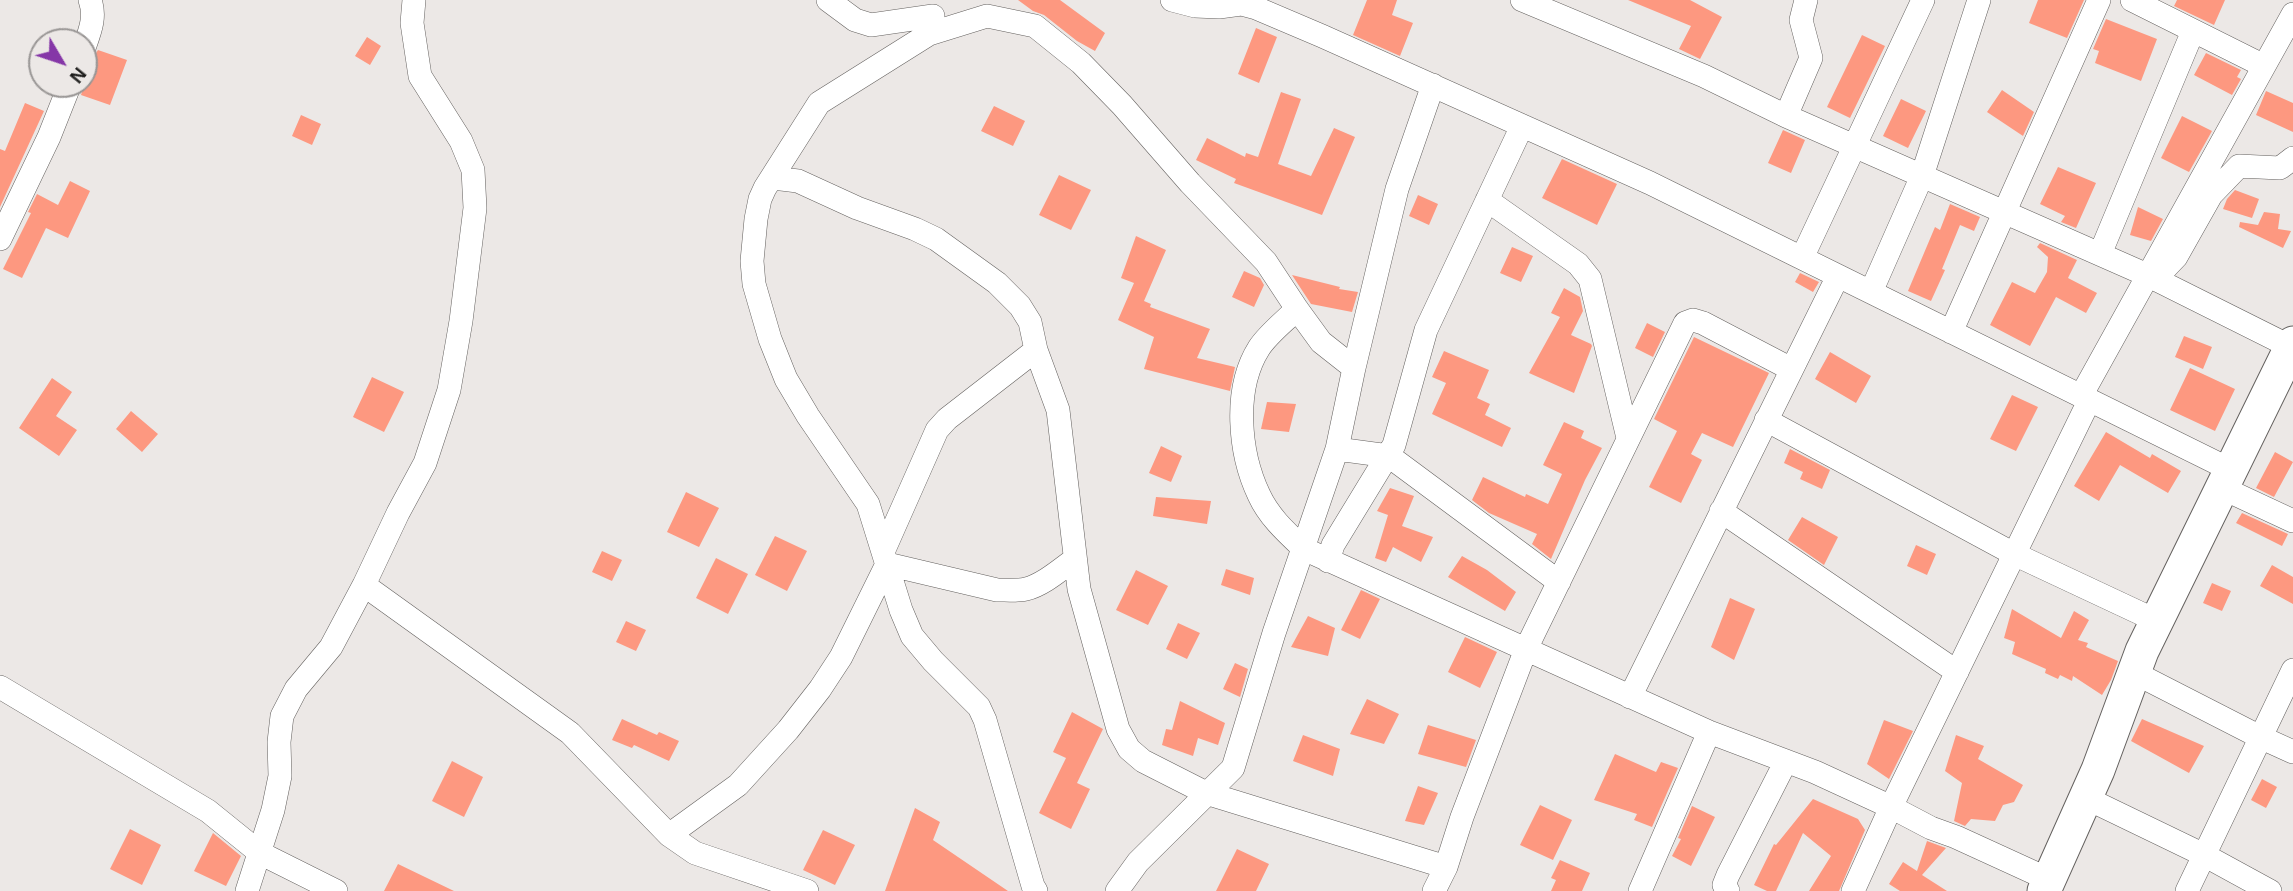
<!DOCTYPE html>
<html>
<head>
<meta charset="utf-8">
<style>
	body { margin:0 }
	#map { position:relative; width:2293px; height:891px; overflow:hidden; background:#ece8e6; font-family:Helvetica,sans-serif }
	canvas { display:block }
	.north { position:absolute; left:28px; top:28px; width:70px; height:70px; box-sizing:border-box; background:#ece8e6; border:2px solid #999695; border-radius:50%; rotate:129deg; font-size:19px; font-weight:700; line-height:28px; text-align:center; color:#1d1c1b }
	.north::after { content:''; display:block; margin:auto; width:24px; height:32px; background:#8537a7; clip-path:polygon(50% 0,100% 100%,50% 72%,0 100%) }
</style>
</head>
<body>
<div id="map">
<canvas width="2293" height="891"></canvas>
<div class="north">N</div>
</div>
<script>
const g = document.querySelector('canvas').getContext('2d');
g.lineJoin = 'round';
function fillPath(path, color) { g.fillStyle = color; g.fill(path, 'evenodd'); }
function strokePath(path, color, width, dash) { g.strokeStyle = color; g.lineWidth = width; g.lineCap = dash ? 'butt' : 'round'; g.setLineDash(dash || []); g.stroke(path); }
const building = new Path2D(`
	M1018 0H1060L1105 33 1095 51 1077 41 1044 15 1033 11Z
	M1367 0H1397L1392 15 1413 23 1400 56 1353 35Z
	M1628 0H1690L1722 17 1700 59 1679 49 1691 26Z
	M2038 0H2084L2067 38 2029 23Z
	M2177 0H2225L2214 25 2174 6Z
	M2106 19 2157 39 2141 81 2095 63 2099 51 2093 49Z
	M1256 28 1277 37 1259 83 1238 74Z
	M1862 35 1885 46 1850 118 1827 107Z
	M367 37 381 46 370 65 355 56Z
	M98 50 127 60 110 105 81 95 92 59Z
	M2206 53 2241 70 2237 77 2241 79 2232 95 2194 75Z
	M2002 90 2034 112 2023 136 1987 112Z
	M2266 91 2293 103V132L2256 115Z
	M1281 92 1301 99 1278 164 1311 176 1334 128 1355 137 1322 215 1234 183 1236 179 1196 160 1207 138 1245 157 1246 153 1258 157Z
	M1901 99 1926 111 1908 148 1883 136Z
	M25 103 44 111 0 207V149L5 151Z
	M994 106 1025 121 1013 146 981 131Z
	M301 115 321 124 312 145 292 136Z
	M2182 116 2212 131 2189 172 2161 158Z
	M1783 130 1805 140 1791 173 1768 163Z
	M1562 159 1617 184 1597 225 1542 198Z
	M2058 167 2096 183 2076 228 2061 222 2065 216 2040 204Z
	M1059 175 1091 190 1071 230 1039 215Z
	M70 181 90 191 68 238 46 228 22 278 3 269 31 213 28 212 37 194 58 205Z
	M2235 190 2259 199 2252 218 2223 209 2227 199Z
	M1418 195 1438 204 1429 225 1409 216Z
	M1950 204 1980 217 1974 231 1960 225 1942 269 1945 270 1931 301 1908 291 1935 227 1940 230Z
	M2138 207 2163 219 2151 241 2130 235Z
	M2264 212 2280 214 2278 229 2291 231 2283 248 2239 227 2240 222 2258 225Z
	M1136 236 1166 250 1144 301 1151 304 1150 307 1210 329 1197 358 1235 367 1230 391 1144 369 1154 337 1118 320 1134 283 1121 278Z
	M2040 243 2077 260 2068 278 2097 293 2086 313 2056 297 2030 346 1990 325 2012 282 2035 293 2047 272 2048 257 2037 247Z
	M1512 247 1533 256 1521 282 1500 273Z
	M1244 271 1260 278 1264 285 1254 307 1232 297Z
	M1800 273 1819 282 1813 292 1795 282Z
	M1292 275 1340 287 1339 289 1358 292 1352 312 1311 304Z
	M1564 288 1580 297 1583 311 1571 335 1591 344 1592 346 1574 393 1529 373 1560 317 1551 313Z
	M1647 323 1665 332 1653 357 1635 348Z
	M2184 336 2212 347 2203 369 2175 357Z
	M1694 337 1769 373 1733 447 1702 433 1691 454 1702 460 1681 503 1649 487 1677 431 1654 419Z
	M1444 351 1489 370 1477 398 1490 404 1485 415 1511 428 1502 447 1432 414 1446 383 1432 377Z
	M1830 352 1871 376 1856 403 1815 379Z
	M2190 368 2235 389 2215 431 2170 410Z
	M372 377 404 392 384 432 353 417Z
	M52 378 72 392 56 416 77 430 59 456 19 428Z
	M2012 395 2038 407 2016 451 1990 439Z
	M1267 402 1296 404 1289 432 1261 429Z
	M131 411 158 434 142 452 116 429Z
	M1564 422 1584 431 1581 438 1602 448 1585 480 1551 559 1532 544 1537 534 1489 513 1472 500 1483 477 1525 497 1526 494 1548 504 1562 474 1543 465Z
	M2106 432 2150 458 2152 454 2181 471 2168 493 2120 465 2099 501 2074 486Z
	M1161 446 1182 456 1171 482 1149 473Z
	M1790 449 1830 470 1822 489 1800 479 1803 472 1784 463Z
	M2275 452 2293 462 2274 497 2256 488Z
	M1390 488 1414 496 1402 526 1433 537 1421 562 1393 547 1386 562 1375 558 1388 515 1377 511Z
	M686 492 719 508 699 547 667 532Z
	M1156 497 1211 501 1207 524 1153 516Z
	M2242 513 2288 534 2282 546 2236 523Z
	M1802 517 1838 537 1824 565 1788 540Z
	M775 536 807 551 787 591 755 575Z
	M1916 545 1936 554 1927 575 1907 566Z
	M602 551 622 560 612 581 592 572Z
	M1462 556 1487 570 1516 592 1505 611 1448 577Z
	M716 558 748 574 728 614 696 598Z
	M2272 565 2293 577V604L2260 586Z
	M1226 569 1254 578 1250 595 1221 585Z
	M1136 570 1168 586 1148 625 1116 610Z
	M2212 583 2231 591 2222 611 2203 603Z
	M1361 590 1380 599 1360 639 1341 630Z
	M1730 598 1755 609 1734 660 1711 647Z
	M2012 609 2061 638 2074 611 2089 620 2078 640 2088 643 2086 647 2118 661 2111 680 2102 695 2073 676 2072 681 2060 675 2058 679 2045 673 2046 669 2012 654 2015 642 2004 638Z
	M1308 616 1335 628 1328 656 1291 647Z
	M626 621 646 630 636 651 616 642Z
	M1178 623 1200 633 1187 659 1166 649Z
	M1465 637 1497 652 1480 688 1448 672Z
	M1235 663 1248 669 1240 697 1223 689Z
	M1367 699 1399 714 1384 744 1350 734Z
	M1180 701 1225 723 1218 745 1198 738 1193 756 1162 745 1166 729 1172 730Z
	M1072 712 1103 729 1077 783 1090 789 1071 829 1039 813 1066 758 1053 752Z
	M622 719 657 735 659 732 679 741 669 761 634 745 632 748 612 740Z
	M2142 719 2204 746 2189 773 2131 741Z
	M1884 720 1913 731 1889 779 1867 764Z
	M1428 725 1476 740 1466 767 1418 754Z
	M1303 735 1340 749 1333 776 1293 761Z
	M1956 735 1984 746 1978 759 2023 785 2014 802 2003 805 1995 821 1971 819 1965 826 1954 821 1962 783 1945 771Z
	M1615 754 1656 772 1661 762 1678 768 1652 827 1634 820 1637 814 1594 800Z
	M452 761 483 777 464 817 432 801Z
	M2262 779 2277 787 2266 808 2251 800Z
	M1418 786 1438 793 1424 825 1405 821Z
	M1813 799 1858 819 1865 830 1839 891H1809L1831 856 1803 833 1776 891H1767L1754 885 1774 844 1776 845Z
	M1540 805 1572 820 1553 860 1520 845Z
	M1692 806 1715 817 1691 866 1672 856 1681 839 1678 838Z
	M915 808 940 822 933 840 1008 891H885Z
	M130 829 161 845 142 885 110 869Z
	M823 830 855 845 835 885 803 870Z
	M213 833 241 856 226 886 194 871Z
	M1927 841 1946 848 1922 875 1947 891H1900L1889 884 1903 862 1917 871Z
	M1237 849 1269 864 1256 891H1216Z
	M1560 860 1590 873 1582 891H1551L1556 880 1551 878Z
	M398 864 454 891H384Z`);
const street = new Path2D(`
	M828 0 855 20 871 25 933 16
	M1172 0 1195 6 1219 7 1241 4 1256 8 1322 36 1650 183 2229 469
	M1522 0 1704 76 1786 116 2147 275 2293 348
	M2132 0 2264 66
	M84 48C90 31 96 17 90 0
	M1786 116 1811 58 1801 20 1806 0
	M773 178 798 181 857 208 915 229 936 239 997 283 1020 306 1030 322 1036 350 1058 410 1079 589 1118 729 1129 749 1143 761 1206 793 1446 867
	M1487 200 1578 264 1590 279 1628 438
	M0 239 49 137 70 84
	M2100 254 2193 31
	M1802 258 1923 0
	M2155 279 2176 257 2211 195 2239 166 2280 168 2293 158
	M1871 292 1922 176 1979 0
	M1297 309C1285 321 1268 334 1259 348 1233 389 1239 453 1259 495 1269 517 1287 533 1304 549L1709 732 1815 772 1891 807 1931 828 1956 837 2050 880
	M1951 332 2099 0
	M2081 396 2293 14
	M1766 420 2014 554 2157 621
	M1337 449 1389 456 1559 582
	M2220 487 2293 521
	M1721 511 1957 672
	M883 552 937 430 947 419 1036 350
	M1328 561 1333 545 1394 445 1426 330 1522 126
	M364 585 570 733 669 835 695 853 807 891
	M2135 673 2260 737 2293 752
	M0 687 208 811 260 853 336 891
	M1630 697 1838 276
	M2086 798 2204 855 2270 891
	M669 835 738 785 788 730 820 689 841 657 887 564 997 590C1007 590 1017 591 1026 589 1043 585 1061 569 1075 559
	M247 891 273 810 280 776 279 742 282 716 296 689 331 647 364 585 398 513 425 463 449 390 461 321 475 208 473 170 461 141 420 76 412 23 414 0
	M1036 891 1033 886 985 720 979 707 933 661 912 636 901 610 868 504 808 416 786 379 770 339 754 284 752 261 756 219 760 199 765 188 819 103 929 34 987 16 1035 26 1081 63 1122 105 1190 183 1266 262 1297 309 1321 342 1354 368
	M1117 891 1138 862 1233 768 1274 633 1337 449 1354 368 1397 189 1433 85
	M1434 891 1446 867 1462 817 1526 649 1685 323 1693 320 1703 323 1791 369
	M1640 891 1709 732
	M1728 891 1724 885 1728 875 1786 761
	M1853 891 1891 807 2089 401
	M2187 891 2293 670`);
const secondary = new Path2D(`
	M2044 891 2098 770 2142 651 2293 343`);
fillPath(building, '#fd9880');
strokePath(street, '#64615f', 24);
strokePath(secondary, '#64615f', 35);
strokePath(street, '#fff', 23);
strokePath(secondary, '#fff', 33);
</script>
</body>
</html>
